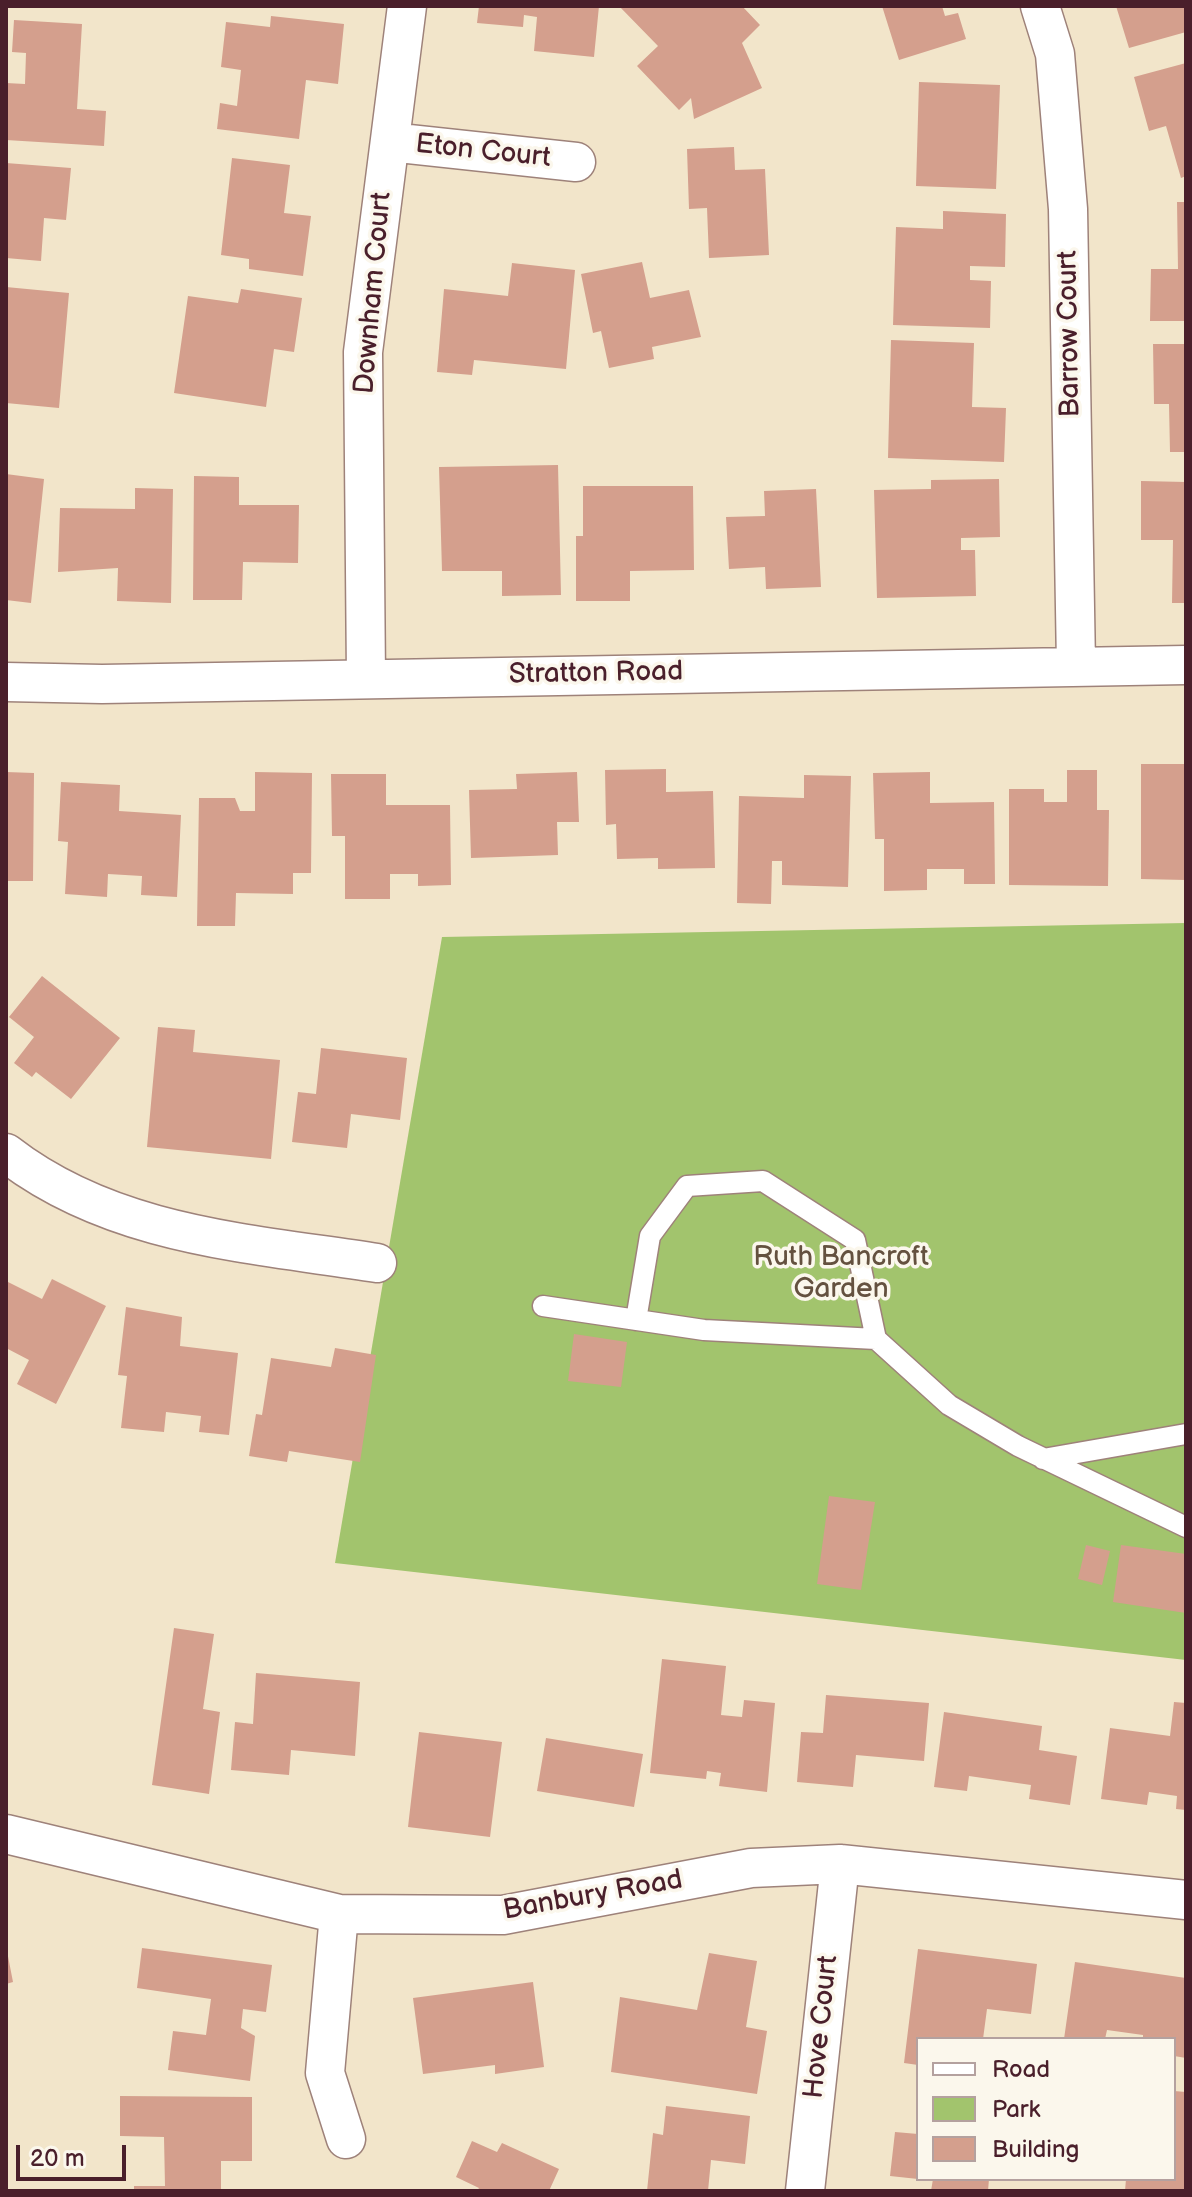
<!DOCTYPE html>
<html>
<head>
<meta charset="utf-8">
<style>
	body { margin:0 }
	#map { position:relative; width:1192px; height:2197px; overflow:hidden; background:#f2e5ca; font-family:"Balsamiq Sans",sans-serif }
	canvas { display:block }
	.frame { position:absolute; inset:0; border:8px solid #4a1f2b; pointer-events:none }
	.legend { position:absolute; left:916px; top:2037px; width:260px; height:144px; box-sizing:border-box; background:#fbf7ec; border:2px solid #b4a19f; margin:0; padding:10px 14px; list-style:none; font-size:24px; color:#4a1f2b }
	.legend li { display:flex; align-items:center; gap:16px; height:40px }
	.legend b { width:40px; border:2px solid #b4a19f }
	.scale { position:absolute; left:16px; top:2145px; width:110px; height:36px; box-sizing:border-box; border:4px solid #4a1f2b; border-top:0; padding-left:10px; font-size:24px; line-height:28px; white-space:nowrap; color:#4a1f2b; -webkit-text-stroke:6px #fbf7ec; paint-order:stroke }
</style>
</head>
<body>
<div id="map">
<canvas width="1192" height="2197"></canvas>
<div class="frame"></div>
<ul class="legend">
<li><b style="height:10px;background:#fff"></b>Road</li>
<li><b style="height:22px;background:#a2c46d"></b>Park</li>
<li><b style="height:22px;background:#d49f8d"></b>Building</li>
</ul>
<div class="scale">20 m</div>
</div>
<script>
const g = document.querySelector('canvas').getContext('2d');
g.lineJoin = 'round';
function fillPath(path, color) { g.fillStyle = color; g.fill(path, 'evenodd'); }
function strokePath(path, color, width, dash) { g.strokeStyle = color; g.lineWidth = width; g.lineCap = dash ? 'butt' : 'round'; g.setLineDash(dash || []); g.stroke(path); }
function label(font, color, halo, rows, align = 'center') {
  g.font = font + ' "Balsamiq Sans",sans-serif'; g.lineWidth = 7; g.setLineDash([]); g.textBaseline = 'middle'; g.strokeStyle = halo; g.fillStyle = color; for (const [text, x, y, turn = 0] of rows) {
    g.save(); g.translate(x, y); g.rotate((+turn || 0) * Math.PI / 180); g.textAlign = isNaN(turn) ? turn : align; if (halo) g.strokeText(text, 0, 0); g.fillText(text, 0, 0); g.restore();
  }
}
const green = new Path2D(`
	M1186 923V1660L335 1563 442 937Z`);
const building = new Path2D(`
	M479 6H599L594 57 534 51 537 17 524 15 523 27 477 23Z
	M619 6H742L760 25 742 43 762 88 694 119 691 98 679 110 637 66 658 46Z
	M882 6H942L945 16 958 13 966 39 899 60Z
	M1116 6H1186V32L1129 48Z
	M271 16 344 24 338 84 306 80 299 139 217 129 220 103 237 106 241 70 221 67 226 22 270 27Z
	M14 20 82 24 77 109 106 111 104 146 6 140V83L25 84 26 53 12 52Z
	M1186 63V176L1181 178 1166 126 1149 131 1134 77Z
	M919 82 1000 85 996 189 916 186Z
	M734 147 735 170 765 169 769 255 709 258 707 208 689 209 687 149Z
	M232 158 290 165 284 213 311 216 303 276 249 269V259L221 255Z
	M6 163 71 168 66 220 44 218 41 261 6 258Z
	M1177 202H1186V321H1150L1151 269H1178Z
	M943 211 1006 214 1005 267 970 266V280L991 281 990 328 893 325 896 227 943 229Z
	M642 262 650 298 689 290 701 337 652 347 654 359 609 368 601 331 593 333 581 274Z
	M512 263 575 270 566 369 474 360 472 375 437 372 444 289 508 296Z
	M6 287 69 293 59 408 6 403Z
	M241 289 302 298 294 352 274 349 266 407 174 393 188 296 238 303Z
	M891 340 974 343 972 407 1006 408 1004 462 888 458Z
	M1153 344H1186V452H1170L1169 404H1154Z
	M558 465 561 595 502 596V571H442L439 467Z
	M6 474 44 479 31 603 6 600Z
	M194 476 239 477V505H299L298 563 243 562 242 600H193Z
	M999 479 1000 537 961 538V550H975L976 596 877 598 874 490 931 489V480Z
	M1141 481 1186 482V603H1172L1173 540H1141Z
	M583 486H693L694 570 630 571V601H576V536H583Z
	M135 488 173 489 171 603 117 601 118 568 58 572 60 508 135 509Z
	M816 489 821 587 766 589 765 567 729 569 726 517 765 516 764 491Z
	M1141 764H1186V880L1141 879Z
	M666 769V792L713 791 715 868 658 869V858L617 859 616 824 606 825 605 770Z
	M1067 770H1097V810H1109L1108 886 1009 885V789H1044V802H1067Z
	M6 772 34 773 33 881H6Z
	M255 772 312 773 311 873H293V894L236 893 235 926H197L199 798H235L240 811H255Z
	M577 772 579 822H557L558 855 471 858 469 790 517 789 516 774Z
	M930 772V803L994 802 995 884H964V869H927V890L884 891V839H875L873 773Z
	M331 774H386V805H450L451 885 418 886V874H390V899H345V836H332Z
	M804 775 851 776 848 887 782 885V861H772L771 904 737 903 739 796 804 798Z
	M61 782 120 785 119 811 181 815 177 897 141 895 142 876 108 874 107 897 65 894 68 842 58 841Z
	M42 976 120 1038 71 1099 36 1072 32 1077 14 1063 34 1037 9 1017Z
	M158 1027 195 1030 193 1052 280 1060 271 1159 147 1147Z
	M321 1048 407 1058 400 1120 351 1114 347 1148 292 1142 298 1092 316 1094Z
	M52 1279 106 1306 56 1404 17 1384 29 1360 6 1348V1281L42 1299Z
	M126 1307 182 1317 180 1346 238 1353 229 1435 199 1432 201 1416 166 1412 164 1432 121 1428 127 1376 118 1375Z
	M574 1334 627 1342 621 1387 568 1381Z
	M335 1348 376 1355 360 1462 289 1451 287 1462 249 1456 256 1414 262 1415 271 1358 331 1367Z
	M829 1496 875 1502 861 1590 817 1584Z
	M1086 1545 1110 1551 1102 1585 1078 1579Z
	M1121 1545 1186 1554V1613L1113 1602Z
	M174 1628 214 1634 203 1709 220 1712 209 1794 152 1785Z
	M662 1659 726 1666 721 1715 742 1717 744 1700 775 1703 767 1792 719 1786 721 1773 707 1771 706 1779 650 1773Z
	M256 1673 360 1682 355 1756 291 1750 289 1775 231 1770 235 1722 253 1724Z
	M826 1695 929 1703 924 1761 856 1755 853 1787 797 1782 801 1732 823 1733Z
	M1174 1702 1186 1703V1810L1176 1809 1177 1796 1149 1792 1147 1805 1101 1799 1110 1728 1170 1736Z
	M944 1712 1042 1726 1039 1750 1077 1756 1070 1805 1029 1799 1031 1785 969 1776 967 1791 934 1787Z
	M419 1732 502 1742 490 1837 408 1827Z
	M546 1738 643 1754 634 1807 537 1791Z
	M6 1946 13 1982 6 1984Z
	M142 1948 272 1965 266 2012 243 2009 241 2028 255 2036 250 2081 168 2070 173 2031 206 2035 211 1999 137 1988Z
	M918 1949 1037 1964 1031 2014 987 2009 983 2039H918V2065L904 2063Z
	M709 1953 757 1961 746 2027 767 2031 757 2094 611 2072 620 1997 697 2010Z
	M1075 1962 1186 1978V2058L1174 2056V2039H1143V2035L1107 2030 1105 2039H1064Z
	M533 1982 544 2067 495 2074V2065L423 2074 413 1998Z
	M1174 2091 1186 2092V2191H1125L1126 2179H1174Z
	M120 2096 252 2097V2161H221V2191H134V2186H165L164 2137 120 2136Z
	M666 2106 750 2116 745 2164 711 2160 708 2191H647L653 2133 663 2135Z
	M895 2132 918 2134V2179L890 2176Z
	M472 2141 497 2152 502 2143 559 2169 549 2191H477L479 2188 456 2177Z
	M933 2179H989L988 2191H931Z`);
const service = new Path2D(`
	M543 1306 704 1330 876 1339 949 1405 1018 1446 1186 1527
	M636 1320 650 1236 687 1186 763 1181 855 1240 876 1339
	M1043 1459 1186 1434`);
const minor = new Path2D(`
	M1040 6 1055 54 1068 209 1076 665
	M390 142 576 162
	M366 678 363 352 407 6
	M6 682 102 684 1186 665
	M6 1153C113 1236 249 1243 377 1263
	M6 1834 339 1914 503 1915 751 1868 840 1864 1186 1900
	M339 1914 325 2073 346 2139
	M805 2191 840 1864`);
const streetNames = [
	["Eton Court",483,152,6],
	["Downham Court",374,293,-85],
	["Barrow Court",1070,334,-91],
	["Stratton Road",596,674,-1],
	["Banbury Road",593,1896,-10],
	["Hove Court",822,2027,-84]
];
const parkNames = [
	["Ruth Bancroft",841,1258],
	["Garden",841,1290]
];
fillPath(green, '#a2c46d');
fillPath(building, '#d49f8d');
strokePath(service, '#9e827a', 23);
strokePath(minor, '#9e827a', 41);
strokePath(service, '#fff', 20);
strokePath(minor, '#fff', 38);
label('28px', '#4a1f2b', '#fbf7ec', streetNames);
label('28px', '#64513f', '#fbf7ec', parkNames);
</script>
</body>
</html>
